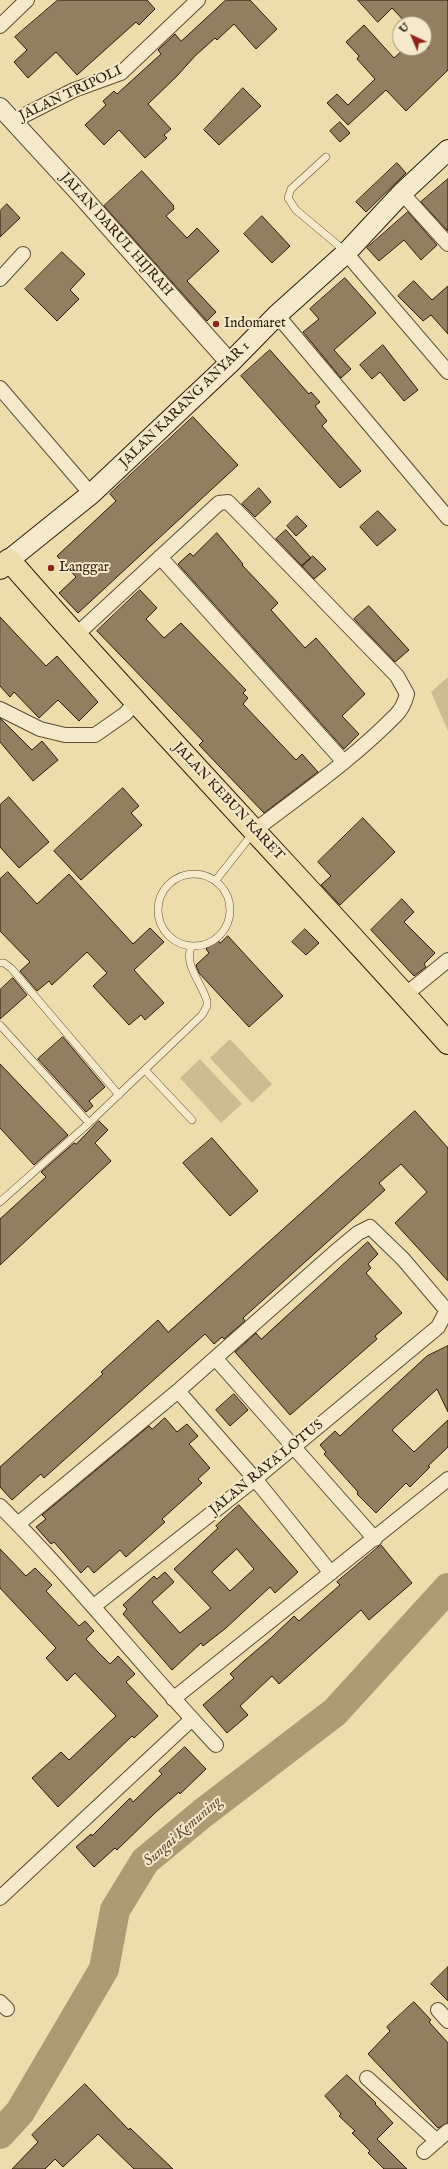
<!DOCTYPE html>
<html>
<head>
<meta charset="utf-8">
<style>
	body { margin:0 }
	#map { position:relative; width:448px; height:2169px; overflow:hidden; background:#eeddac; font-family:"IM FELL English",serif }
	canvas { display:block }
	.north { position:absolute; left:392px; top:16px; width:40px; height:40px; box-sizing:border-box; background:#f4e9c9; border:1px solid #a5967d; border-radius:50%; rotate:316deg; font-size:11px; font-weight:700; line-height:16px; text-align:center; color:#2e1a0c }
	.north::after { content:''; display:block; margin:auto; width:14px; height:18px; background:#8f2418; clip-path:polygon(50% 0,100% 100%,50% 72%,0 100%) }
</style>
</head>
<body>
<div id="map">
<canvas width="448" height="2169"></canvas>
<div class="north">U</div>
</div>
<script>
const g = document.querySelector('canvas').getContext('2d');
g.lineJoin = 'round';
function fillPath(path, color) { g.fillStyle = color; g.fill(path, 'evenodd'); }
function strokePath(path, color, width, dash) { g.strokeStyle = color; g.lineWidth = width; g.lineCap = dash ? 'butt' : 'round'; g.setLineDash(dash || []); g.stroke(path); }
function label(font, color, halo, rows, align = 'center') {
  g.font = font + ' "IM FELL English",serif'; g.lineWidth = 4; g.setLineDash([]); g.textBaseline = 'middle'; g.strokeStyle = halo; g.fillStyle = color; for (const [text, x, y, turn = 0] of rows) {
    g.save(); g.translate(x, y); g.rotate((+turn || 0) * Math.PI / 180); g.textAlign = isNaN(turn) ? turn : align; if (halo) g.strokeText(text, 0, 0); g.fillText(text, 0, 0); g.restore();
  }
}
const green = new Path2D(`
	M448 677V731L431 692Z
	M230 1039 272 1084 252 1103 210 1058Z
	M200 1059 242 1104 221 1123 180 1078Z`);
const river = new Path2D(`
	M0 2134 20 2112 104 1969 115 1910 145 1861 203 1813 335 1712 448 1588`);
const building = new Path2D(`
	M58 0H147L155 9 139 25 136 22 77 75 56 52 28 78 14 62 27 50 15 37Z
	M226 0H250L277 29 256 49 234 24 217 40 215 38 195 56 177 76 148 104 171 129 164 135 167 138 145 158 119 130 104 145 85 125 106 105 103 101 114 91 117 94 161 54 158 50 175 34 181 41Z
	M358 0H448V70L406 111 386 90 348 125 327 103 337 94 348 105 375 79 357 59 359 56 346 42 364 25 394 58 405 48H429L424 42V24H407L392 8 378 22Z
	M243 88 261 106 219 145 204 130Z
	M340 122 350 133 340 142 330 131Z
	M397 163 406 173 366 212 356 202Z
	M142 171 174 206 173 207 174 209 166 216 187 238 197 228 219 251 187 281 216 312 207 321 104 206Z
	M448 179V231L421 202Z
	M7 204 20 218 0 237V211Z
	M408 212 437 245 421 260 404 240 379 261 367 248Z
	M262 216 290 246 272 263 244 234Z
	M62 252 85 274 70 290 79 299 57 321 25 289Z
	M345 278 376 313 334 350 351 369 341 378 303 332 319 319 310 309Z
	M414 281 432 300 448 286V334L431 315 423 321 398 296Z
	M383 345 418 390 404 401 380 372 372 379 360 365Z
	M270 350 309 394 311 392 320 402 315 406 327 421 322 426 361 471 340 488 241 376Z
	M193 417 238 465 78 613 59 593 76 577 57 556 116 501 110 494Z
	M259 488 271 502 255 517 242 504Z
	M378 511 396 530 377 546 360 527Z
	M297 516 307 526 296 536 287 526Z
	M286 530 311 558 302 566 276 539Z
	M217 533 243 564 242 565 278 603 271 610 305 648 316 638 365 694 342 716 359 734 344 749 178 564 190 553 193 556Z
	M313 556 326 569 314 579 302 566Z
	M140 590 157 608 146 619 164 638 181 623 246 690 243 693 248 698 243 704 296 760 302 754 318 772 264 813 199 745 203 741 97 631Z
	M369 606 409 650 395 662 354 619Z
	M0 617 46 666 57 656 98 702 79 721 58 700 39 718 14 692 10 697 0 686Z
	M0 718 32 750 42 741 58 760 33 781 0 742Z
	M123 788 139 806 131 813 142 825 81 880 54 851Z
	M9 797 49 842 19 868 0 847V805Z
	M363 818 395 852 340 905 321 885 331 876 318 862Z
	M8 872 37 904 69 874 133 944 150 928 164 942 134 970 164 1003 145 1020 141 1015 129 1025 93 986 107 973 87 952 52 985 49 981 37 991 20 971 30 962 0 931V879Z
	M402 899 414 912 404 922 435 953 424 964 426 967 414 976 371 930Z
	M305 929 319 943 306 955 292 942Z
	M228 936 283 996 249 1027 199 973 196 965 209 953 206 949 217 939 220 943Z
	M13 978 27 995 0 1019V990Z
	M63 1037 105 1087 89 1101 93 1106 86 1112 38 1059Z
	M0 1064 68 1135 34 1165 0 1128Z
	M415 1111 448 1148V1281L395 1223 427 1192 401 1164 379 1183 385 1190 243 1318 245 1321 224 1339 222 1337 214 1344 205 1334 44 1478 41 1474 12 1500 0 1487V1467L103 1374 101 1372 158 1320 168 1332Z
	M99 1121 108 1130 95 1143 111 1161 0 1265V1219L46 1177 41 1172 74 1143 76 1144Z
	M212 1138 258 1191 230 1216 183 1163Z
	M368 1242 378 1254 368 1264 371 1268 366 1273 402 1313 375 1336 377 1339 290 1415 235 1352 256 1333 261 1339Z
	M448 1346V1412L437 1389 392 1430 414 1452 448 1420V1447L428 1466 430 1467 410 1487 406 1483 376 1513 357 1494 358 1492 324 1454 326 1452 320 1445 335 1431 340 1436 427 1356Z
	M234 1394 248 1410 230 1426 216 1410Z
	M165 1418 177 1432 187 1424 198 1436 189 1444 210 1468 198 1479 202 1483 162 1519 165 1522 126 1557 120 1550 94 1573 88 1566 81 1573 54 1542 51 1544 36 1527 46 1519 42 1515 149 1426 152 1429Z
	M239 1505 298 1572 275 1593 270 1587 226 1628 203 1646 201 1643 172 1670 123 1614 127 1609 123 1605 154 1576 157 1579 165 1572 174 1582 152 1602 180 1633 211 1608 174 1569 218 1528 216 1526ZM237 1549 254 1569 230 1591 212 1572Z
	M381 1545 412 1583 369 1620 361 1610 279 1684 272 1676 240 1706 248 1715 227 1733 203 1705 234 1678 230 1674 244 1661 271 1638 294 1616 299 1621 340 1585 337 1582Z
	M0 1549 26 1576 35 1568 52 1585 46 1591 79 1626 85 1621 94 1631 86 1639 98 1652 110 1664 118 1656 135 1674 126 1682 158 1716 134 1738 132 1736 58 1807 32 1778 61 1752 69 1760 116 1716 75 1673 67 1681 46 1658 56 1648 0 1588Z
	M185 1747 206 1769 180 1794 179 1792 155 1813 117 1850 115 1848 94 1867 76 1847 91 1834 92 1836 130 1798 133 1802 162 1774 159 1771Z
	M448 1967V2001L431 1984Z
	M414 2002 431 2020 429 2022 448 2043V2123L438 2128 368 2054 390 2031 387 2027Z
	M347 2075 376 2103 375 2104 393 2123 377 2139 407 2169H384L368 2153 370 2151 352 2133 355 2131 339 2116 341 2114 325 2096Z
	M85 2084 129 2130 130 2128 173 2169H134L98 2134 63 2167 55 2159 45 2169H12L38 2142 32 2135Z`);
const service = new Path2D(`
	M326 157 291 189 288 198 296 210 345 251
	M158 910a36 36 0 1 1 72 0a36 36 0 1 1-72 0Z
	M216 880 253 833
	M0 963H4L11 968 119 1095
	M0 1025 89 1123
	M145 1070 192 1120
	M0 1202 89 1123 202 1015 207 1006V1001C202 983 184 966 191 947`);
const minor = new Path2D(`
	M0 26 27 0
	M13 121 74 90 121 73 198 0
	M402 193 448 244
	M346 253 448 372
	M0 279 23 254
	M277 315 448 518
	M0 388 91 494
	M160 557 344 762
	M75 636 219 503 228 502 397 676 407 694C405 702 402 709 396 715 353 759 302 794 254 831
	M0 709 40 729 65 735H95L125 714 136 702
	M405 995 448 960
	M216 1359 375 1539
	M178 1391 255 1479 331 1573
	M0 1506C76 1582 142 1666 216 1745
	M18 1524 178 1391 334 1253 358 1233 370 1227 403 1259 448 1312
	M94 1606 255 1479 438 1327 448 1308
	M173 1699 448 1479
	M0 1898 192 1719
	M0 2002 7 2009
	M438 2010 448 2021
	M367 2078 437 2141
	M424 2152 448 2131`);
const tertiary = new Path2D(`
	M0 107 79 193 230 363`);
const secondary = new Path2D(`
	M9 560 91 494 230 363 277 315 346 253 402 193 448 150`);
const primary = new Path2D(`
	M0 568 9 560C152 724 303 880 448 1043`);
const markers = [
	[216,324,4,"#8f2418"],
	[51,568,4,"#8f2418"]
];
const streetNames = [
	["JALAN TRIPOLI",71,94,-25],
	["JALAN DARUL HIJRAH",116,235,48],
	["JALAN KARANG ANYAR 1",185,405,-44],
	["JALAN KEBUN KARET",228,802,47],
	["JALAN RAYA LOTUS",267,1468,-39]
];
const poiNames = [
	["Indomaret",224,324],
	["Langgar",59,568]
];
const waterNames = [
	["Sungai Kemuning",183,1832,-41]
];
fillPath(green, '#cdbc91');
strokePath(river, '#ad9b76', 30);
fillPath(building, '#927f5f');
strokePath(building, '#2e1a0c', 1);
strokePath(service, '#5e4b34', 8);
strokePath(minor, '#5e4b34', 16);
strokePath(tertiary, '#5e4b34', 20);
strokePath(secondary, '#2e1a0c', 22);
strokePath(primary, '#2e1a0c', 24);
strokePath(service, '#f4e9c9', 7);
strokePath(minor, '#f4e9c9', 14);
strokePath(tertiary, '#f4e9c9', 18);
strokePath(secondary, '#f4e9c9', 20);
strokePath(primary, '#eeddac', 22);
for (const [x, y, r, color] of markers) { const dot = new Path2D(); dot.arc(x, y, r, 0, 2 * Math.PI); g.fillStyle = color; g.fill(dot); strokePath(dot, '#f4e9c9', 1.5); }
label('14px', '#2e1a0c', '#f4e9c9', streetNames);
label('14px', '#2e1a0c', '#f4e9c9', poiNames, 'left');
label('italic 15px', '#614e36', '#f4e9c9', waterNames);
</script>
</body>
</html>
